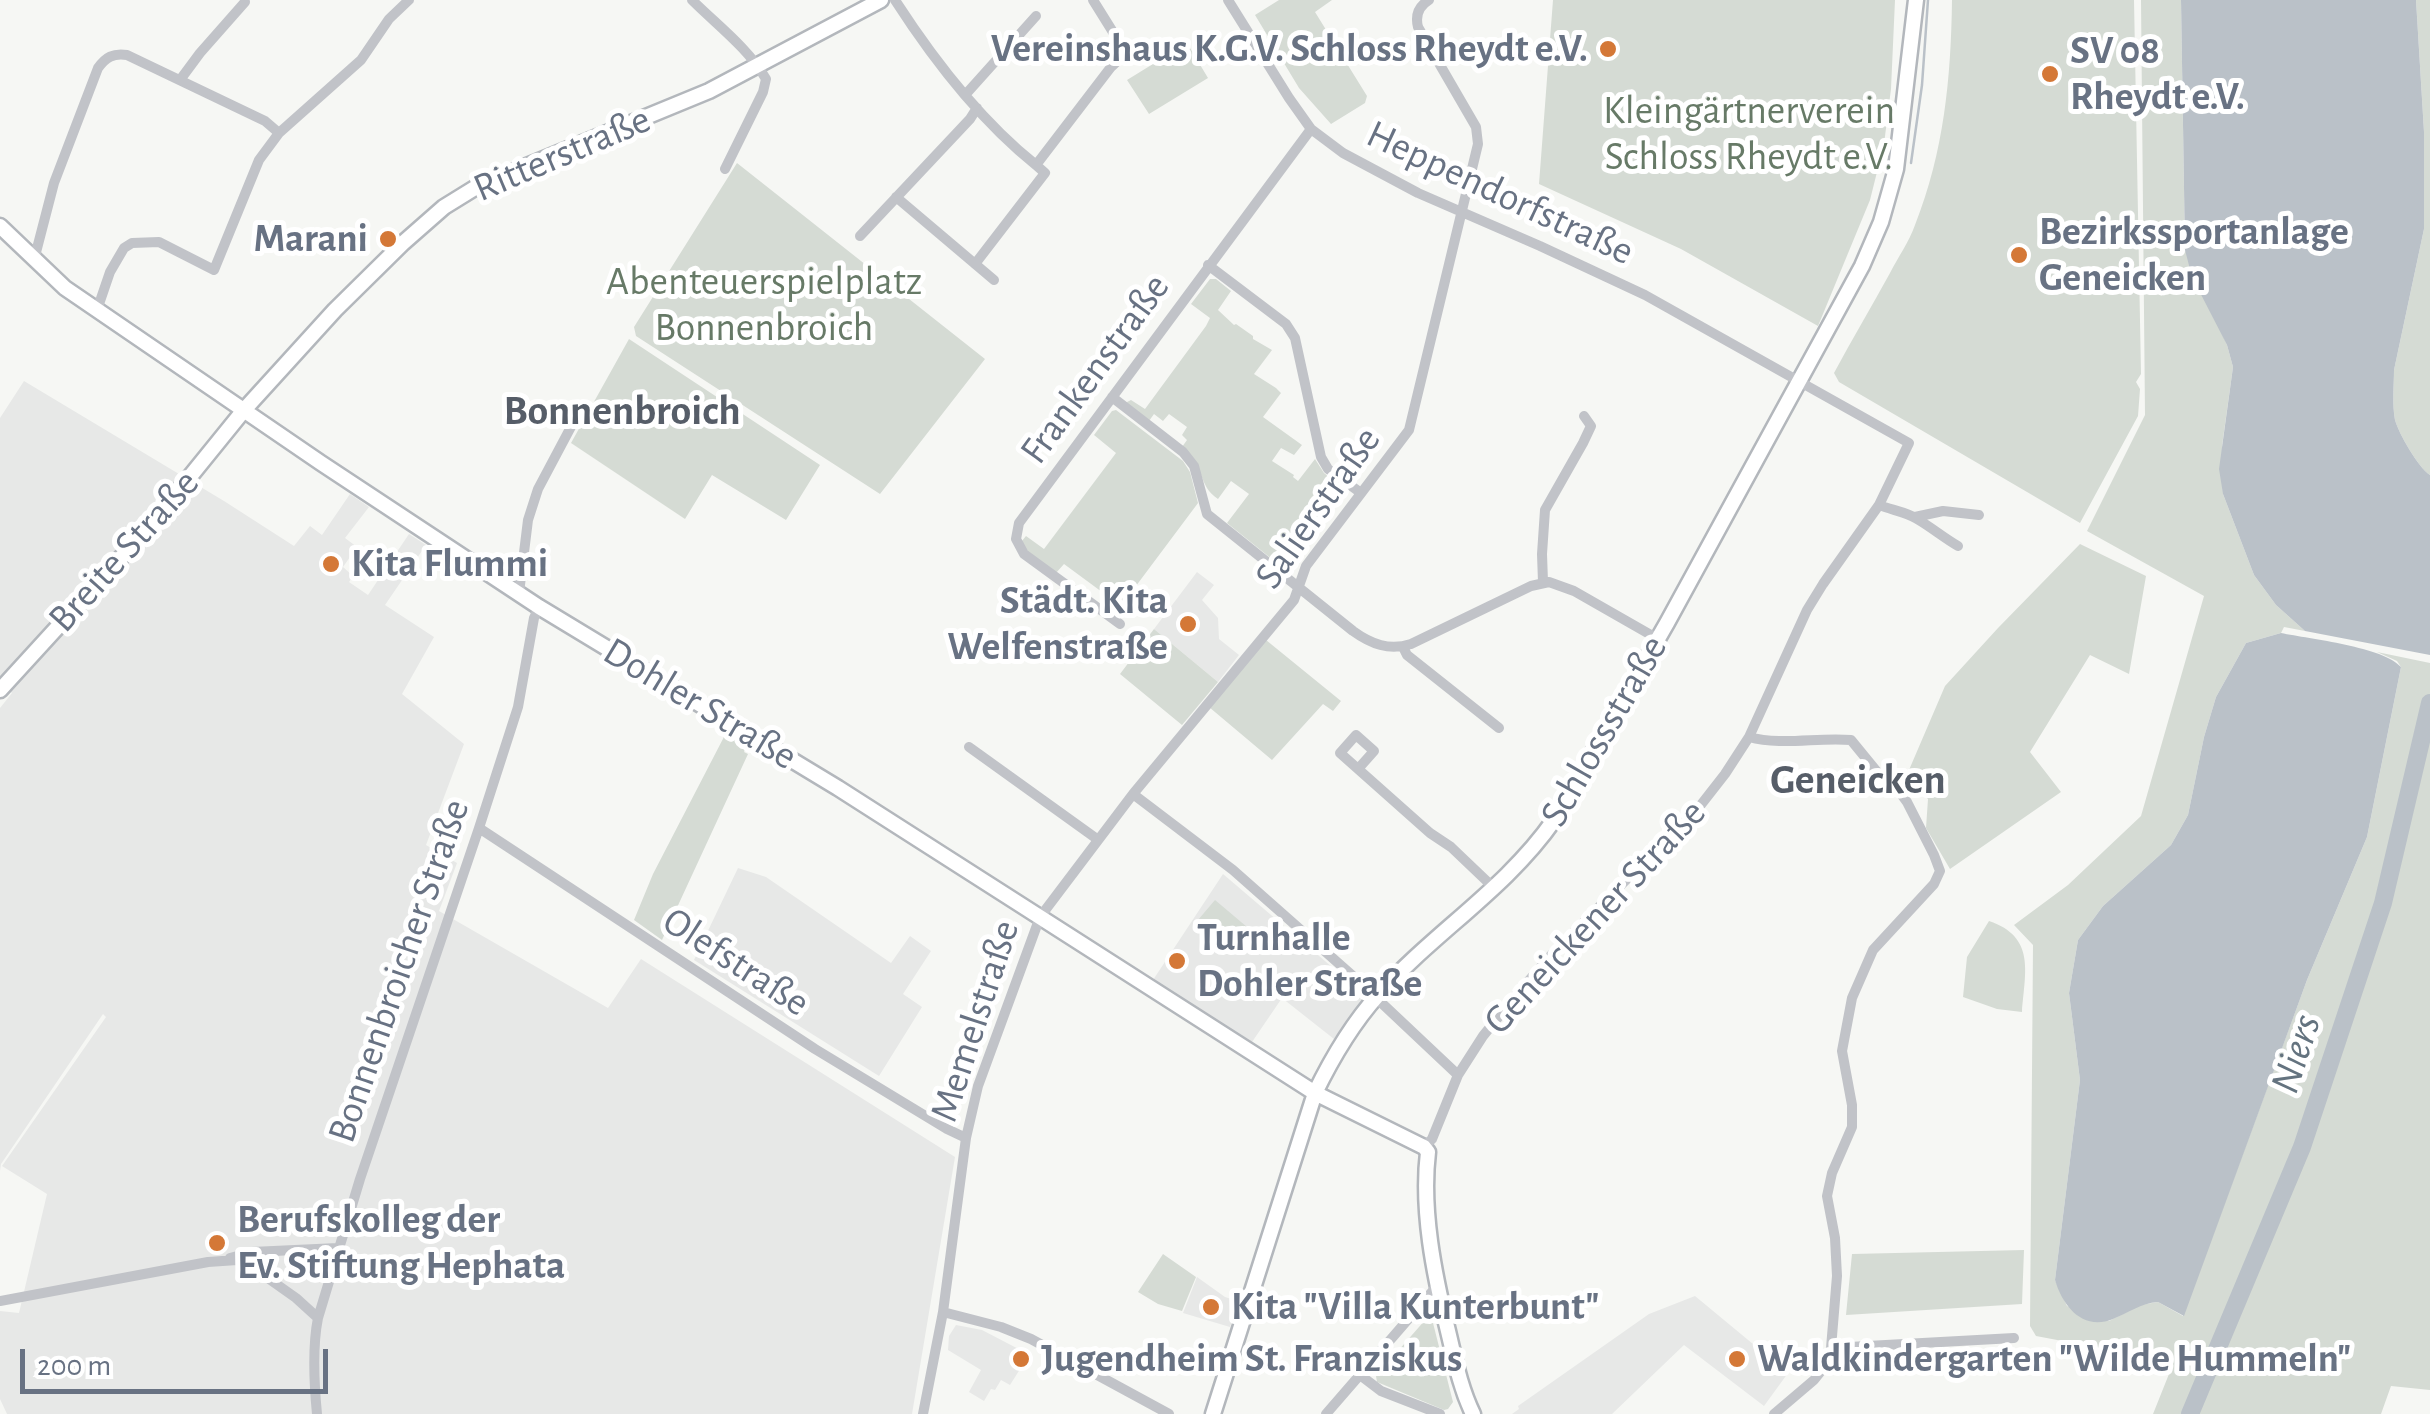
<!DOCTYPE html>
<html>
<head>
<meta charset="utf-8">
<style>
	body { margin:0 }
	#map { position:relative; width:2430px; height:1414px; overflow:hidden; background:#f6f7f4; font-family:"Alegreya Sans",sans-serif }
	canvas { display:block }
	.scale { position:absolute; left:20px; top:1349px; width:308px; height:45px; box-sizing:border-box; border:5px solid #687283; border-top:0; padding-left:12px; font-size:30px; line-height:35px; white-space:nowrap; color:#687283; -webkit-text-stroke:8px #fff; paint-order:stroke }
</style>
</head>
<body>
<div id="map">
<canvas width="2430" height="1414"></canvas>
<div class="scale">200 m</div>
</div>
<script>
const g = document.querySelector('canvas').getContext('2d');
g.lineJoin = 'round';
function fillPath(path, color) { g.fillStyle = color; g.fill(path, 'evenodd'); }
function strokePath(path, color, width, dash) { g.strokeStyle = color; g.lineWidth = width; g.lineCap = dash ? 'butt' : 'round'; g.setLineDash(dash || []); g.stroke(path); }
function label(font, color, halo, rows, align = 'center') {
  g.font = font + ' "Alegreya Sans",sans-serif'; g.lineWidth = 10; g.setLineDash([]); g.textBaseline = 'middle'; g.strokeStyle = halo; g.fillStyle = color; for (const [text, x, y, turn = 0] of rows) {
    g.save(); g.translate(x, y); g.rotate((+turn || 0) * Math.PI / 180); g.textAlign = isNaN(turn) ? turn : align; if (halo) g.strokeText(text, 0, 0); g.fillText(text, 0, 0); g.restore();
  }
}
const built = new Path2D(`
	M24 381 224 501 294 546 310 526 322 535 350 494 369 507 345 538 357 547 343 567 353 576 349 582 368 595 409 534 426 545 385 605 434 637 402 694 464 744 426 845 457 863 439 911 608 1008 641 959 955 1157 912 1414H7L0 1399V1311L19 1313 47 1194 2 1166 106 1017 103 1014 1 1164 0 1171V708L12 693 0 685V418Z
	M1197 572 1214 585 1202 600 1218 618 1219 639 1239 655 1218 682 1154 629Z
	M738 868 766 877 891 963 910 936 931 951 903 994 922 1007 879 1076 694 960Z
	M1223 874 1366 996 1334 1039 1282 998 1252 1042 1153 980Z
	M1197 1277 1225 1297 1238 1301 1230 1327 1183 1313Z
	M1695 1296 1788 1373 1764 1406 1684 1345 1612 1414H1512L1519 1409 1518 1406 1649 1314Z
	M956 1325 982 1330 1032 1356 1025 1368 1022 1366 1010 1385 1001 1380 995 1390 991 1389 984 1401 969 1392 981 1370 948 1350 949 1336Z`);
const green = new Path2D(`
	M1279 0H1332L1315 12 1367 96 1365 103 1331 124 1299 88 1255 15Z
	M1553 0H1895L1891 89 1884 144 1870 200 1818 326 1681 249 1539 184Z
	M1952 0H2134L2141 374 2136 382 2140 389 2138 416 2080 523 1839 382 1834 373C1852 339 1872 306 1890 273 1898 257 1909 242 1915 225 1944 152 1951 78 1952 0Z
	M2141 0H2181L2185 250 2227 345 2233 367 2222 446 2223 494 2254 575 2276 605 2305 631 2284 627 2281 633 2246 643 2216 697 2204 737 2188 815 2171 845 2103 906 2078 940 2069 993 2080 1080 2055 1280 2067 1306 2109 1321 2140 1305 2158 1302 2183 1316 2307 980 2367 837 2401 667 2397 661 2377 652 2430 663V1390L2391 1386 2381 1414H2153L2169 1374 2168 1361 2036 1336 2030 1326 2033 945 2014 925 2068 885 2141 816 2204 596 2087 531 2145 415Z
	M2416 0H2430V475C2418 467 2399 434 2395 420 2392 404 2394 385 2394 370L2424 229V132Z
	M1187 43 1208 78 1149 114 1127 80Z
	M737 163 985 359 880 494 636 336 634 327Z
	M1210 279H1216L1231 291 1218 310 1234 325 1236 324 1253 336V339L1272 350 1254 374 1276 388 1281 393 1263 417 1302 445 1294 455 1281 448 1272 461 1294 475 1293 477 1298 481 1315 459 1324 473 1343 488 1283 568 1227 523 1249 494 1231 481 1218 499C1197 485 1206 466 1182 447L1187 440 1182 435 1187 427 1169 414 1163 421 1154 414 1149 421 1125 403 1131 400 1145 409 1206 326 1210 318 1191 304Z
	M629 339 820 465 786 520 712 475 685 519 571 443Z
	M1116 410 1183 461 1190 472 1198 503 1121 606 1064 564 1056 573 1029 553 1021 542 1026 536 1044 549 1116 453 1094 435 1112 411Z
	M2080 544 2146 576 2129 674 2090 655 2030 752 2061 792 1950 869 1926 828 1928 799 1906 777 1945 686 1998 628Z
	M1154 629 1218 682 1182 725 1120 674Z
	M1266 640 1341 701 1333 711 1323 704 1272 760 1209 707Z
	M726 733 747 746 744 752 748 754 662 940 634 920 653 874Z
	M1215 900 1247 927 1230 947 1198 920Z
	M1989 921C2036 937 2025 972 2022 1012L1997 1009 1963 997 1967 957Z
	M2024 1250 2022 1304 1846 1315 1852 1254Z
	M1163 1254 1196 1277 1182 1311 1158 1304 1138 1292Z
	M1426 1319H1432L1453 1402 1448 1409 1444 1410 1377 1382 1376 1376Z`);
const water = new Path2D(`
	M2181 0H2416L2424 132V229L2394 370C2394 385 2392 404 2395 420 2399 434 2418 467 2430 475V655L2305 631 2276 605 2254 575 2223 494 2219 469 2233 367 2227 345 2192 277 2185 250Z
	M2281 633C2310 639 2384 647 2401 667L2367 837 2307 980 2184 1316 2158 1302C2141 1303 2128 1313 2113 1319 2083 1331 2063 1307 2055 1280L2080 1080 2069 993 2078 940 2103 906 2171 845 2188 815 2204 737 2216 697 2246 643Z`);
const stream = new Path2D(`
	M1911 163 1922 85 1928 0`);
const river = new Path2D(`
	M2190 1414 2302 1147 2383 903 2430 703`);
const street = new Path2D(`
	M692 0C717 25 748 48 766 79L763 92 725 169
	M895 0C933 59 981 121 1036 165L1111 67 1126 53 1093 0
	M1228 0 1289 98 1311 129 1343 153 1418 193 1540 246 1645 295 1909 443 1879 505 1823 584 1807 610 1749 737 1725 774 1700 806 1553 953 1517 994 1483 1036 1458 1075 1432 1139 1424 1147
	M180 80 200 53 245 2
	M966 94 1036 16
	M896 197 994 280
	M860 236 970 119 977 108
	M34 260 54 183 98 68C106 57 113 53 127 55L265 121 279 133
	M975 264 1045 173 1036 165
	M1208 265 1286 324 1295 338 1321 457 1328 469 1361 493
	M97 310 110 272 124 248 132 243 159 242 214 270 259 160 279 133 361 60 389 19 409 0
	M1112 397 1183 452 1194 466 1207 514 1353 631C1371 644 1389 651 1411 644L1531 586 1549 582 1574 591 1658 639
	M1879 505C1891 510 1907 512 1917 519 1931 527 1944 538 1958 546
	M1915 517 1943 511 1979 515
	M1543 582 1542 554 1545 510 1583 443 1591 426 1584 416
	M519 593 528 520 538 489 581 408
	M1120 624 1024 554 1016 539 1019 523 1311 129
	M1403 647 1407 655 1499 728
	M1749 737C1782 746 1817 737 1851 740L1878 773 1896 787 1907 802 1934 855 1940 871 1934 884 1873 950 1852 998 1842 1051 1852 1105V1127L1832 1173 1827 1196 1835 1238 1837 1276 1831 1348 1826 1365 1814 1380 1774 1414
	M969 747 1097 839
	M1358 769 1374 751 1356 735 1340 753 1430 833 1451 847 1494 888
	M1133 794 1233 870 1354 977 1458 1075
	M479 828 815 1049 947 1129 966 1138
	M230 1258 252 1252 338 1248
	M0 1301 208 1262 237 1260 248 1264 296 1298 318 1318
	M943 1312 1001 1327 1031 1339 1169 1414
	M1831 1348 2014 1338
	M1360 1375 1381 1391 1440 1414
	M317 1414C314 1383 312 1348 318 1318L360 1179 479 828 518 707 534 618 539 607
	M923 1414 943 1312 966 1138 978 1086 1040 917 1133 794 1294 600 1306 566 1409 430 1478 144 1476 127 1418 27C1415 15 1419 6 1429 0
	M1326 1414 1437 1286`);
const secondary = new Path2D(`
	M0 226 65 288 321 463 539 607 838 788 1315 1093 1424 1147 1428 1152C1421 1210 1434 1274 1448 1331 1455 1360 1460 1387 1473 1414
	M0 690 150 526 244 410 335 310 403 243 444 207 478 186 709 91 881 0
	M1213 1414 1315 1093C1332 1058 1352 1024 1378 995 1433 933 1506 889 1554 820L1667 623 1862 266 1881 222 1896 169 1916 0`);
const markers = [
	[1608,49,10,"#d47837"],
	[2050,74,10,"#d47837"],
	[388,239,10,"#d47837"],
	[2019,255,10,"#d47837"],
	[331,564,10,"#d47837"],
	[1188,624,10,"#d47837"],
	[1177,961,10,"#d47837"],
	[217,1243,10,"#d47837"],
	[1211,1307,10,"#d47837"],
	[1021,1359,10,"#d47837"],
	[1737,1359,10,"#d47837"]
];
const poiNames = [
	["Vereinshaus K.G.V. Schloss Rheydt e.V.",1588,49,"right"],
	["SV 08",2070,51],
	["Rheydt e.V.",2070,97],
	["Bezirkssportanlage",2039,232],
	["Geneicken",2039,278],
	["Marani",368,239,"right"],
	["Kita Flummi",351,564],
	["Städt. Kita",1168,601,"right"],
	["Welfenstraße",1168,647,"right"],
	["Turnhalle",1197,938],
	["Dohler Straße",1197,984],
	["Berufskolleg der",237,1220],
	["Ev. Stiftung Hephata",237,1266],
	["Kita \"Villa Kunterbunt\"",1231,1307],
	["Jugendheim St. Franziskus",1041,1359],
	["Waldkindergarten \"Wilde Hummeln\"",1757,1359]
];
const parkNames = [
	["Kleingärtnerverein",1749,111],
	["Schloss Rheydt e.V.",1749,157],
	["Abenteuerspielplatz",764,282],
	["Bonnenbroich",764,328]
];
const streetNames = [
	["Ritterstraße",562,154,-23],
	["Heppendorfstraße",1500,193,25],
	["Frankenstraße",1095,369,-54],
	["Salierstraße",1318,508,-55],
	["Breite Straße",124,551,-48],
	["Dohler Straße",700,704,31],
	["Schlossstraße",1604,731,-60],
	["Geneickener Straße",1595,917,-47],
	["Olefstraße",736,962,33],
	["Bonnenbroicher Straße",399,971,-71],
	["Memelstraße",975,1021,-72]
];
const neighbourhoodNames = [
	["Bonnenbroich",622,411],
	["Geneicken",1858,780]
];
const waterNames = [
	["Niers",2296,1054,-72]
];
fillPath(built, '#e7e8e7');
fillPath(green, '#d5dbd4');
fillPath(water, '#bac1c8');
strokePath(stream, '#bac1c8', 2.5);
strokePath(river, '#bac1c8', 18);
strokePath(secondary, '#b3b7bc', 19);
strokePath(street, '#c1c3c8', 10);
strokePath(secondary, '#fff', 14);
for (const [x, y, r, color] of markers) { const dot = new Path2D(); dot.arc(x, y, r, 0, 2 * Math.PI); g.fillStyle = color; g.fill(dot); strokePath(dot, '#fff', 4); }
label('bold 40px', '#687283', '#fff', poiNames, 'left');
label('40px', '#677a67', '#fff', parkNames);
label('40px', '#687283', '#fff', streetNames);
label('bold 42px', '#565d68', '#fff', neighbourhoodNames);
label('italic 42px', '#64737f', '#fff', waterNames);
</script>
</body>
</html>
